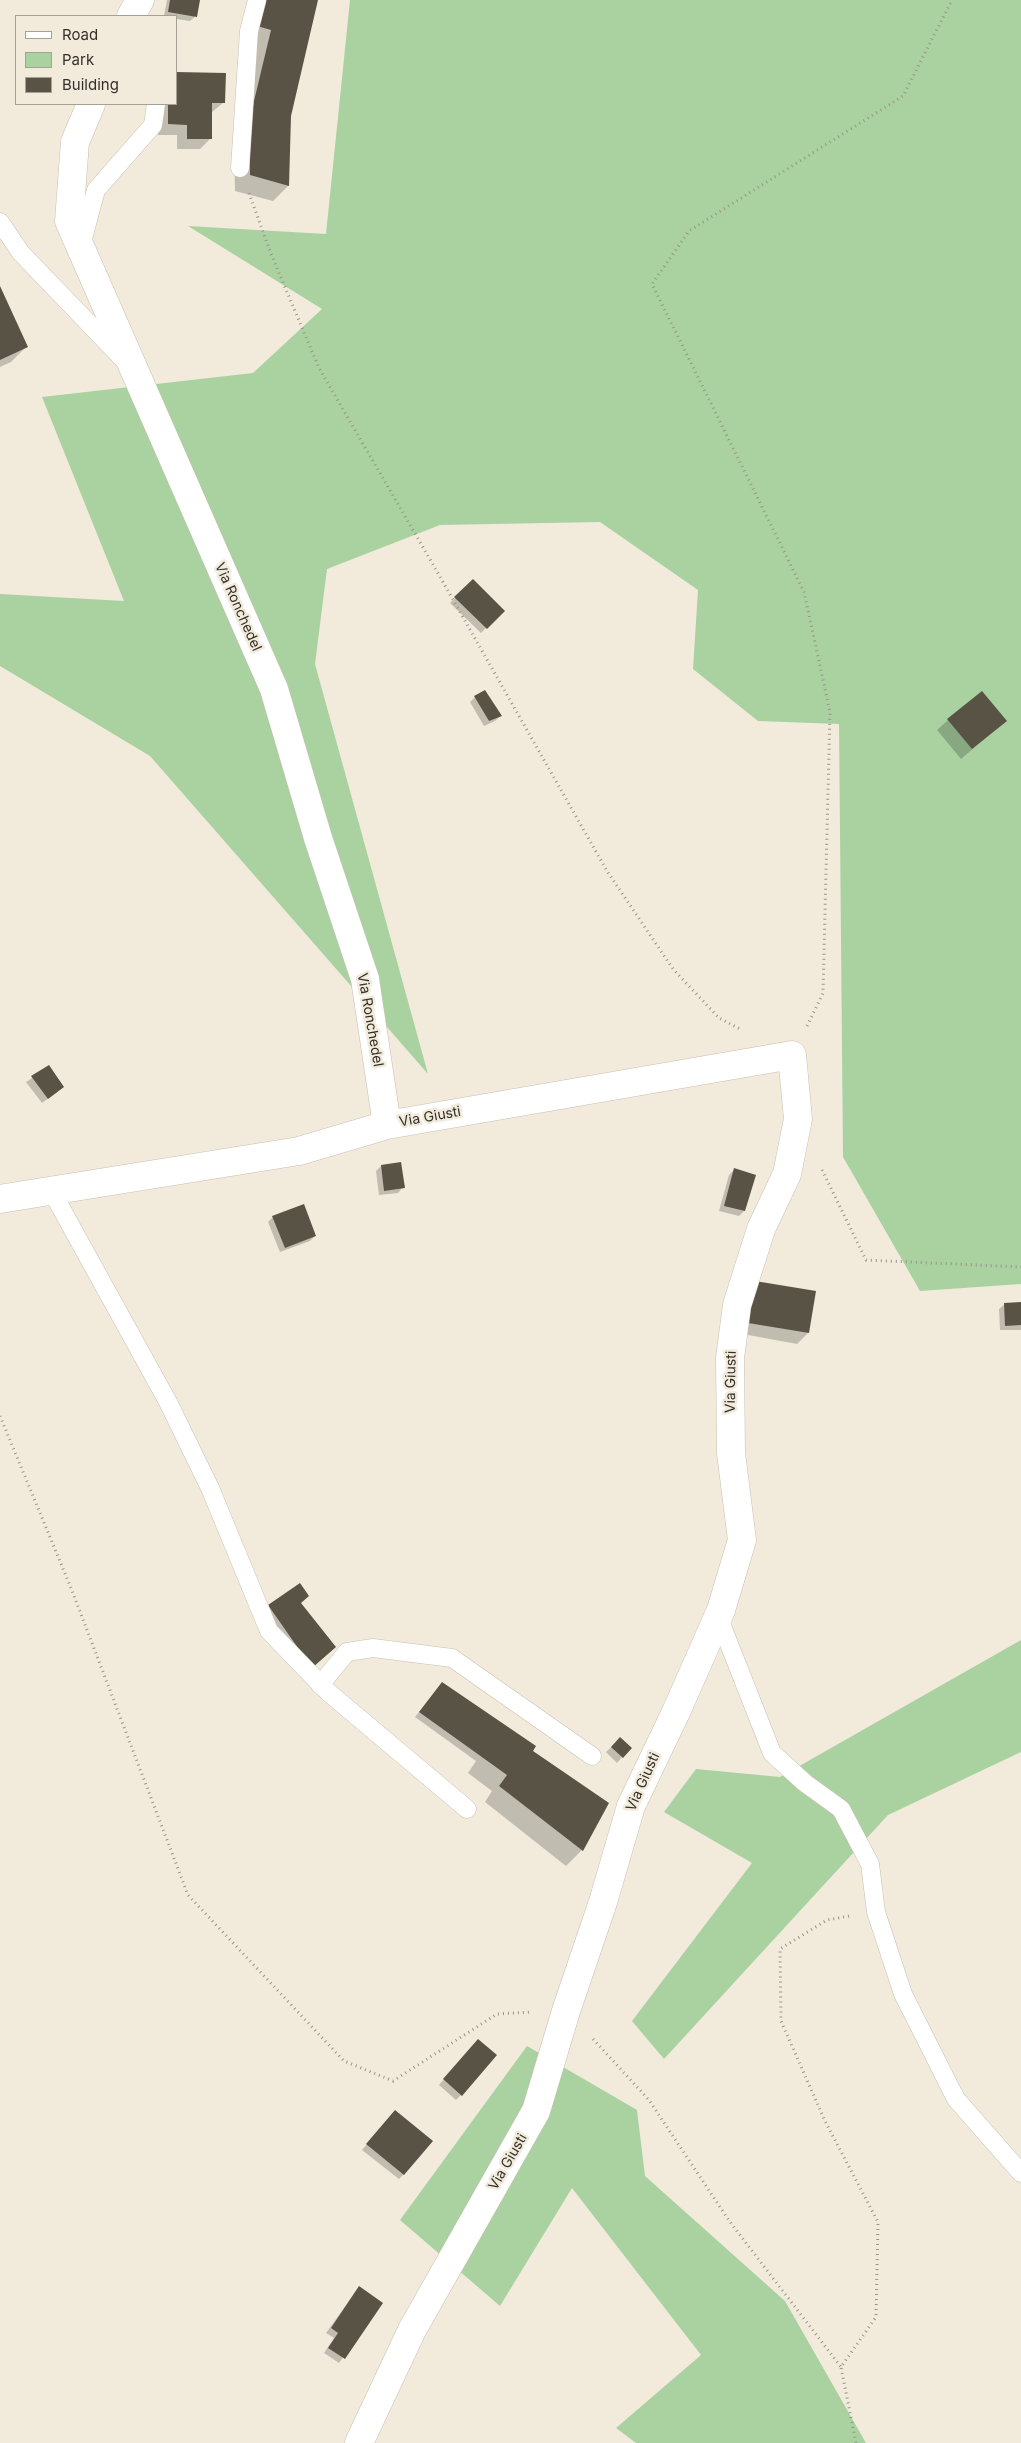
<!DOCTYPE html>
<html>
<head>
<meta charset="utf-8">
<style>
	body { margin:0 }
	#map { position:relative; width:1021px; height:2443px; overflow:hidden; background:#f2ebdc; font-family:Inter,sans-serif }
	canvas { display:block }
	.legend { position:absolute; left:15px; top:15px; width:162px; height:90px; box-sizing:border-box; background:#f2ebdc; border:1px solid #a6a095; margin:0; padding:6px 9px; list-style:none; font-size:15px; color:#33302a }
	.legend li { display:flex; align-items:center; gap:10px; height:25px }
	.legend b { width:25px; border:1px solid #a6a095 }
</style>
</head>
<body>
<div id="map">
<canvas width="1021" height="2443"></canvas>
<ul class="legend">
<li><b style="height:6px;background:#fff"></b>Road</li>
<li><b style="height:14px;background:#a9d2a0"></b>Park</li>
<li><b style="height:14px;background:#595346"></b>Building</li>
</ul>
</div>
<script>
const g = document.querySelector('canvas').getContext('2d');
g.lineJoin = 'round';
function fillPath(path, color) { g.fillStyle = color; g.fill(path, 'evenodd'); }
function strokePath(path, color, width, dash) { g.strokeStyle = color; g.lineWidth = width; g.lineCap = dash ? 'butt' : 'round'; g.setLineDash(dash || []); g.stroke(path); }
function label(font, color, halo, rows, align = 'center') {
  g.font = font + ' Inter,sans-serif'; g.lineWidth = 5; g.setLineDash([]); g.textBaseline = 'middle'; g.strokeStyle = halo; g.fillStyle = color; for (const [text, x, y, turn = 0] of rows) {
    g.save(); g.translate(x, y); g.rotate((+turn || 0) * Math.PI / 180); g.textAlign = isNaN(turn) ? turn : align; if (halo) g.strokeText(text, 0, 0); g.fillText(text, 0, 0); g.restore();
  }
}
const green = new Path2D(`
	M350 0H1021V1284L920 1291 843 1157 839 724 758 721 693 669 698 590 600 522 440 525 327 569 315 664 428 1074 150 756 0 666V594L124 601 42 397 253 373 322 309 188 226 326 234Z
	M1021 1640V1752L888 1815 664 2059 632 2021 752 1863 664 1812 696 1769 780 1777Z
	M527 2046 637 2110 645 2176 785 2301 866 2443H636L616 2428 701 2355 572 2188 500 2306 400 2220Z`);
const shadow = new Path2D(`
	M167 0H198L196 16 190 21 176 19V16H164Z
	M253 0H317L289 116 288 186 273 201 235 191 234 139Z
	M224 102 211 113 210 139 200 149H177V135H158V104Z
	M0 289 27 346 11 362 0 367Z
	M473 580 503 611 481 633 450 603Z
	M475 697 500 716 495 721 484 726 470 702Z
	M948 720 1005 721 961 759 937 730Z
	M49 1067 57 1092 42 1103 26 1082Z
	M381 1166 403 1187 398 1193 379 1195 376 1171Z
	M734 1170 754 1175 744 1211 739 1216 719 1211 729 1175Z
	M273 1217 315 1236 310 1241 280 1252 268 1222Z
	M750 1281 815 1292 808 1333 797 1344 732 1332Z
	M1021 1303V1330H1000L999 1309 1005 1304Z
	M300 1603 306 1672 264 1611 269 1606Z
	M442 1683 531 1751 608 1804 582 1850 566 1866 485 1802 492 1791 468 1773 476 1761 415 1717Z
	M620 1739 630 1748 617 1763 606 1752Z
	M473 2045 461 2095 456 2100 439 2085Z
	M390 2117 404 2174 399 2179 362 2150Z
	M359 2287 381 2303 339 2363 324 2353 334 2338 326 2333Z`);
const building = new Path2D(`
	M170 0H200L197 17 168 12Z
	M264 0H318L291 116 289 186 250 175 249 122 271 30 257 26Z
	M176 72 226 73 225 103H212V139H187V125L168 124V104H176Z
	M0 286 28 347 0 360Z
	M473 579 505 611 487 629 454 597Z
	M485 690 502 716 489 721 474 696Z
	M982 691 1007 721 972 749 947 719Z
	M49 1065 64 1087 48 1099 31 1076Z
	M401 1162 405 1188 384 1191 381 1165Z
	M734 1168 756 1175 745 1211 724 1206Z
	M304 1204 316 1236 285 1248 272 1216Z
	M749 1280 816 1291 809 1333 742 1322Z
	M1021 1302V1325L1005 1326 1004 1303Z
	M300 1583 309 1596 301 1603 336 1647 312 1668 268 1605Z
	M442 1682 536 1746 533 1751 609 1803 583 1851 499 1786 507 1775 419 1712Z
	M620 1737 632 1748 623 1758 611 1747Z
	M478 2039 497 2055 462 2096 443 2079Z
	M395 2110 433 2141 404 2175 366 2144Z
	M359 2286 383 2303 345 2359 328 2348 338 2333 331 2328Z`);
const path = new Path2D(`
	M249 193 271 254 319 368 435 568 607 871 673 969 719 1018 742 1030
	M807 1026 823 993 830 712 804 592 652 284 689 231 903 96 952 0
	M822 1170 866 1260 1021 1267
	M0 1416 71 1588 188 1895 344 2061 393 2081 497 2014 531 2012
	M849 1916 827 1920 780 1949 781 2021 825 2121 878 2222 876 2317 841 2367 856 2443
	M593 2039 649 2100 730 2222 841 2367`);
const service = new Path2D(`
	M240 168 249 31 257 0
	M0 222 21 253 125 361
	M81 246 96 190 153 125 156 104
	M51 1190 168 1402 210 1488 269 1631 328 1692 467 1809
	M718 1616 772 1753 805 1783 841 1809 870 1864 876 1912 903 1994 956 2099 1021 2173
	M320 1685 347 1652 373 1648 452 1658 592 1756`);
const minor = new Path2D(`
	M131 16 140 0
	M91 104 75 142 69 221 274 689 318 838 365 979 387 1125
	M0 1199 299 1151 387 1125 792 1055 798 1119 787 1174 761 1229 737 1305 730 1358 731 1453 742 1540 721 1610 676 1712 631 1806 603 1902 566 2011 536 2111 412 2330 359 2443`);
const streetNames = [
	["Via Ronchedel",238,607,66],
	["Via Ronchedel",370,1020,80],
	["Via Giusti",430,1117,-10],
	["Via Giusti",731,1382,-89],
	["Via Giusti",643,1782,-66],
	["Via Giusti",508,2162,-60]
];
fillPath(green, '#a9d2a0');
fillPath(shadow, '#0003');
fillPath(building, '#595346');
strokePath(service, '#c7bfb1', 19);
strokePath(minor, '#c7bfb1', 29);
strokePath(path, '#999489', 3, [1, 4]);
strokePath(service, '#fff', 18);
strokePath(minor, '#fff', 28);
label('14px', '#33302a', '#f2ebdc', streetNames);
</script>
</body>
</html>
